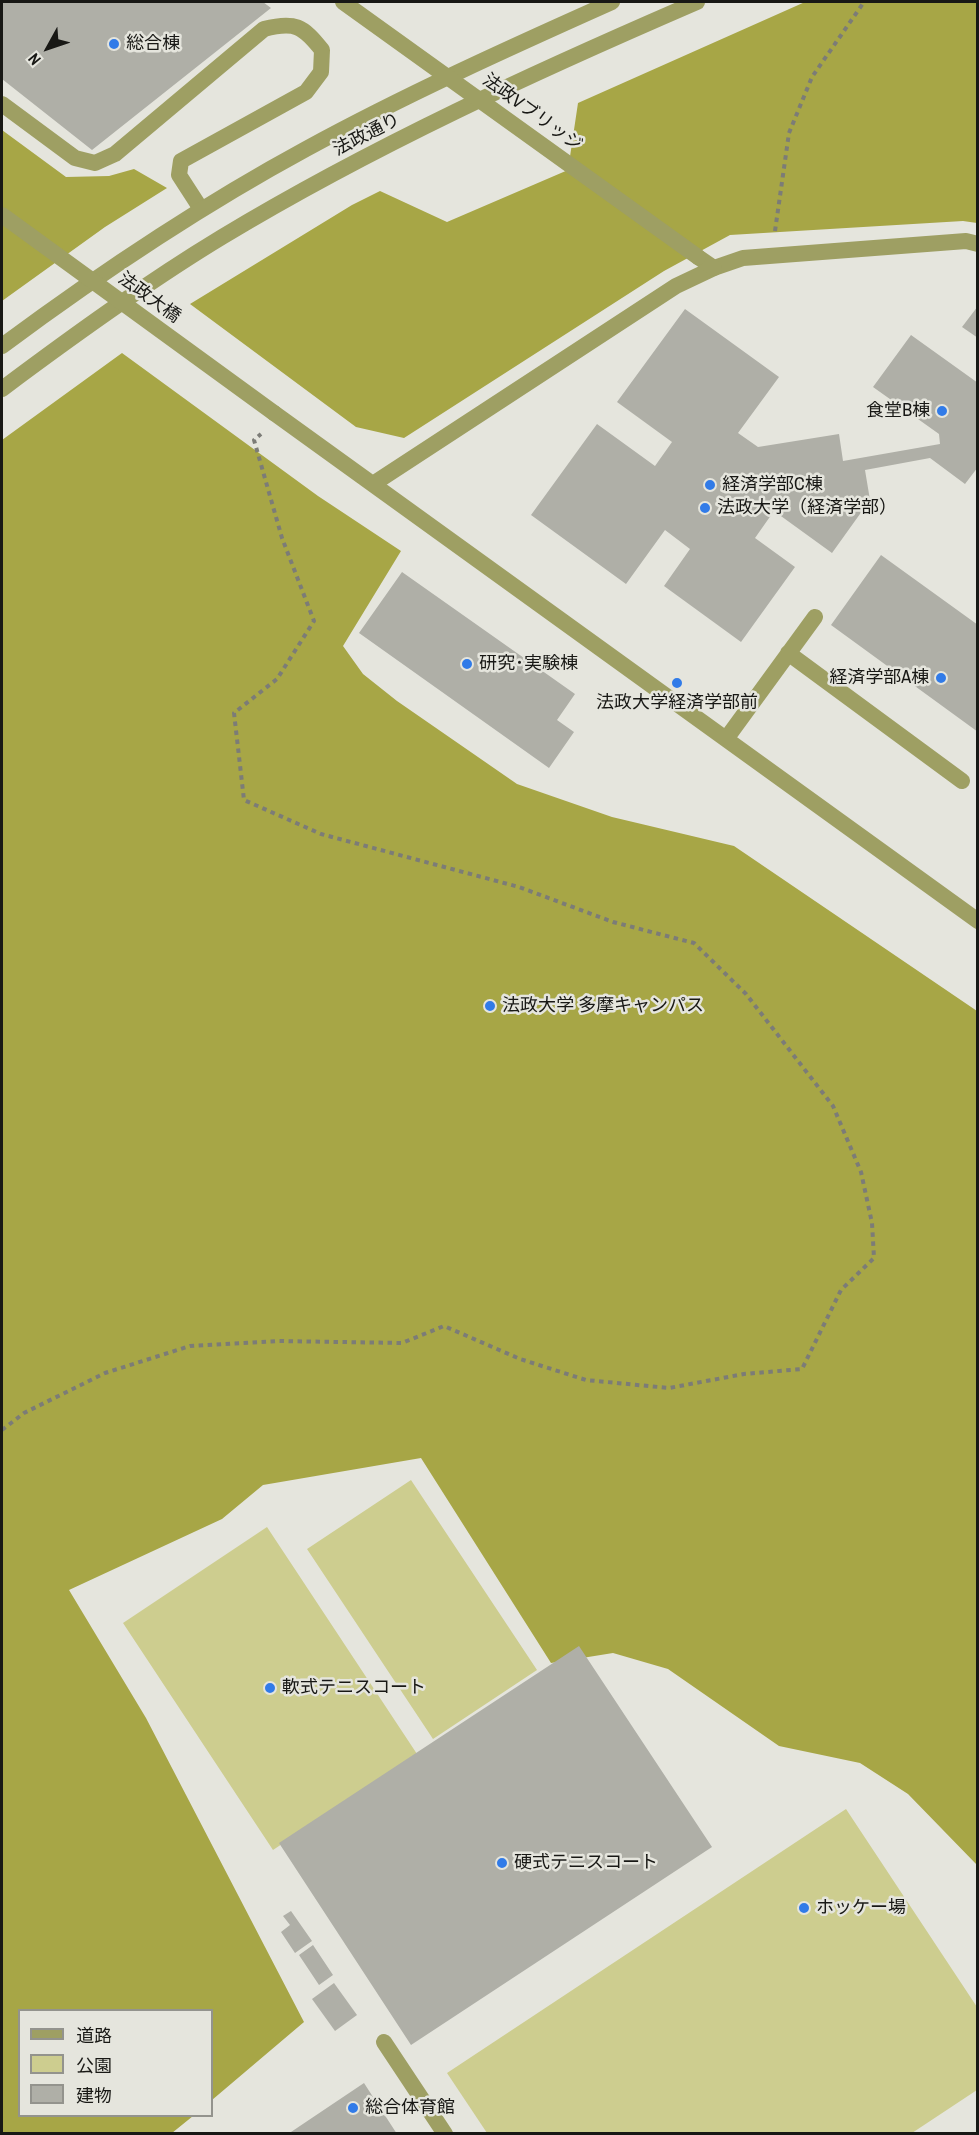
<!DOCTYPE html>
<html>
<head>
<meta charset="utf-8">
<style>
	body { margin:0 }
	#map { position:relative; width:979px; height:2135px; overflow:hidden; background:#e5e5dd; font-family:"Archivo Narrow","Noto Sans JP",sans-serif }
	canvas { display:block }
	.frame { position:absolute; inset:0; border:3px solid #181815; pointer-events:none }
	.legend { position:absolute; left:18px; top:2009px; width:195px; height:108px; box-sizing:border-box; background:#e5e5dd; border:2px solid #93938d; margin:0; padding:8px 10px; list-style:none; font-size:18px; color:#181815 }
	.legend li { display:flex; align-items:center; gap:12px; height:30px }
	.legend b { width:30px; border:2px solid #93938d }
	.north { position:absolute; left:18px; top:18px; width:60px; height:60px; -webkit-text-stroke:4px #e5e5dd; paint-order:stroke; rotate:230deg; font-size:16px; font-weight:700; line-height:24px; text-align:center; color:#181815 }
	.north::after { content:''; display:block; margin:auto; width:21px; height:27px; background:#181815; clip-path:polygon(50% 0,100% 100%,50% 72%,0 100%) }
</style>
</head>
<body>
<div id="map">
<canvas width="979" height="2135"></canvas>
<div class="frame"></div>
<ul class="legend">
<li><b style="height:8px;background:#9e9f63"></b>道路</li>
<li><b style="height:16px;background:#cdcd8f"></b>公園</li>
<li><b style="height:16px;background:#afafa7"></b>建物</li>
</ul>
<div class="north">N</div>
</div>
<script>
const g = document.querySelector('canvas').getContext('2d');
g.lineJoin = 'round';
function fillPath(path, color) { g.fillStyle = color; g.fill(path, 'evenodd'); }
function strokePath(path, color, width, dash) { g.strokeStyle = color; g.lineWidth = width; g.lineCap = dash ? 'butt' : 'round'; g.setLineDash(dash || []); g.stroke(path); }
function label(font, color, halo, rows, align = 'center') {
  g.font = font + ' "Archivo Narrow","Noto Sans JP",sans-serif'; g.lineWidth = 5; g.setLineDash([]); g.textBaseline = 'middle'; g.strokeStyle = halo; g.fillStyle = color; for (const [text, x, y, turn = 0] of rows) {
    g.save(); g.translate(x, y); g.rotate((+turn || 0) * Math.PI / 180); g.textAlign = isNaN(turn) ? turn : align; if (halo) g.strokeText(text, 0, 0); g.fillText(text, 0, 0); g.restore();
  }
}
const green = new Path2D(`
	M411 1480 537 1670 433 1739 307 1549Z
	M267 1527 417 1754 273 1850 123 1623Z
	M846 1809 977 2007V2090L912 2133H487L447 2073Z`);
const forest = new Path2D(`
	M805 2H977V223L963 221 730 235 664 271 404 438 356 427 190 304 352 205 380 191 447 222 568 170 578 103Z
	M2 130 66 177 109 176 134 169 167 188 105 227 2 301Z
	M122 353 318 496 401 551 343 646 363 674 397 701 517 784 612 817 734 846 977 1011V1865L908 1794 860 1763 779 1746 668 1669 613 1653 551 1663 421 1458 263 1485 222 1519 69 1590 146 1718 304 2022 212 2100V2010H20V2116H193L172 2133H2V440Z`);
const building = new Path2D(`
	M2 2H263L271 8 92 150 2 79Z
	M978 306V338L962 327Z
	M685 309 779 377 738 433 758 447 839 434 843 461 940 444 939 434 873 387 911 335 978 383V467L965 484 930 458 865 470 870 500 832 553 774 511 755 538 795 567 741 642 664 586 690 549 665 530 626 584 531 515 597 424 655 466 672 442 617 402Z
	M881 555 978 625V732L831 625Z
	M402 572 575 694 557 720 574 732 549 768 359 633Z
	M579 1646 712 1847 411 2045 279 1843Z
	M291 1911 312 1941 295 1953 281 1932 290 1925 283 1916Z
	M313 1945 333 1975 319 1985 299 1955Z
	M334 1983 357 2015 335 2031 312 1999Z
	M364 2083 397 2134H288Z`);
const path = new Path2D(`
	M775 231 789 133 812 77 864 2
	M2 1430 24 1413 105 1373 190 1346 278 1341 402 1343 444 1326 520 1359 586 1380 669 1388 744 1374 802 1369 841 1290 874 1258 872 1223 861 1172 833 1106 746 994 694 943 613 922 519 887 321 834 244 800 234 713 277 679 314 621 282 538 254 440 261 434`);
const service = new Path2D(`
	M2 104 75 158 95 163 115 154 264 29C295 21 303 26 322 50L321 72 306 92 181 161 179 175 201 209
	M274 413 978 921
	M373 484 676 286 714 268 743 258 966 241 978 244
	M788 653 962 781
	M726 739 815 617
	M384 2042 445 2134`);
const pedestrian = new Path2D(`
	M698 257 714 268`);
const tertiary = new Path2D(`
	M2 346C99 274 199 207 306 149 405 95 509 48 612 2
	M2 389C73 336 146 283 222 237 373 146 535 72 697 2`);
const serviceBridge = new Path2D(`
	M2 215 274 413`);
const pedestrianBridge = new Path2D(`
	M343 2 698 257`);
const markers = [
	[114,44,6,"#317be8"],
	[942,411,6,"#317be8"],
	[710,485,6,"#317be8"],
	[705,508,6,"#317be8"],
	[467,664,6,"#317be8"],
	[941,678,6,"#317be8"],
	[677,683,6,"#317be8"],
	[490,1006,6,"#317be8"],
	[270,1688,6,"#317be8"],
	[502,1863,6,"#317be8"],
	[804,1908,6,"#317be8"],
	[353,2108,6,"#317be8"]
];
const poiNames = [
	["総合棟",126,44],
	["食堂B棟",930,411,"right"],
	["経済学部C棟",722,485],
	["法政大学（経済学部）",717,508],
	["研究･実験棟",479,664],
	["経済学部A棟",929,678,"right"],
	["法政大学経済学部前",677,703,"center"],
	["法政大学 多摩キャンパス",502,1006],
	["軟式テニスコート",282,1688],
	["硬式テニスコート",514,1863],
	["ホッケー場",816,1908],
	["総合体育館",365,2108]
];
const streetNames = [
	["法政Vブリッジ",532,113,36],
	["法政通り",367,135,-27],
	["法政大橋",149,298,36]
];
fillPath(green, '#cdcd8f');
fillPath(forest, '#a7a646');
fillPath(building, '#afafa7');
strokePath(path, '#7c7c77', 4, [4.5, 4.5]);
strokePath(service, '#9e9f63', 16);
strokePath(pedestrian, '#9e9f63', 16);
strokePath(tertiary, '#9e9f63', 16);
strokePath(serviceBridge, '#9e9f63', 16);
strokePath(pedestrianBridge, '#9e9f63', 16);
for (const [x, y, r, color] of markers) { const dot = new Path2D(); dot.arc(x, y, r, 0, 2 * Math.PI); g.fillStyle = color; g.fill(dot); strokePath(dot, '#e5e5dd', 2); }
label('18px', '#181815', '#e5e5dd', poiNames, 'left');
label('18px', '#181815', '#e5e5dd', streetNames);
</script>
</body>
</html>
